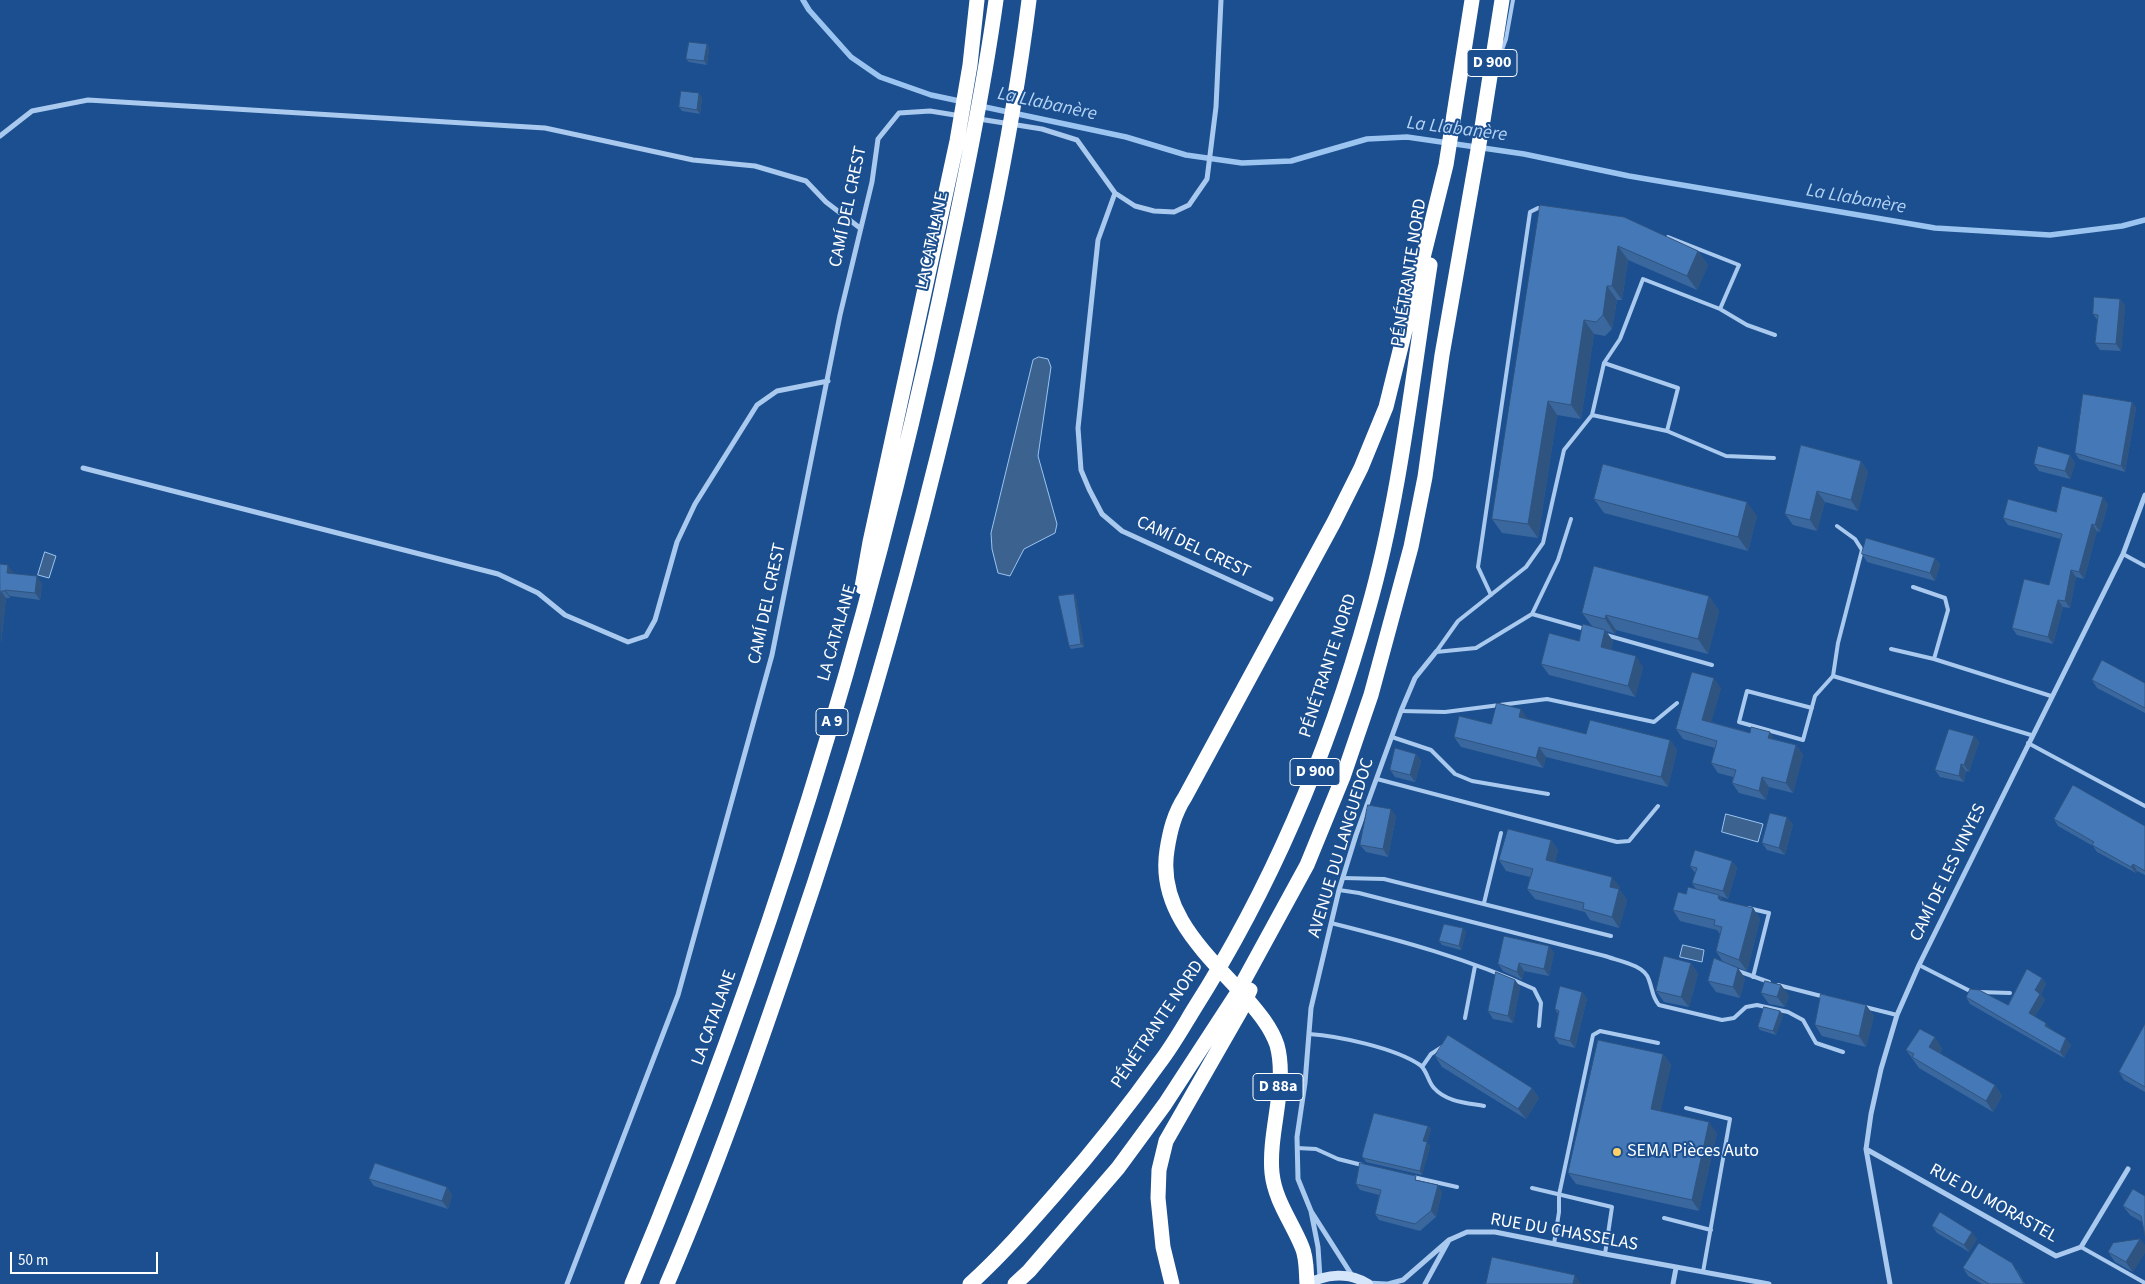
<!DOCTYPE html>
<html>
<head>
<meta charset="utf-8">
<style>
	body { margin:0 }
	#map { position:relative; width:2145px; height:1284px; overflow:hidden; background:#1b4f8f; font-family:"Source Sans 3",sans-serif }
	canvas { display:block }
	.scale { position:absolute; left:10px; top:1252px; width:148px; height:22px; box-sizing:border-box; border:2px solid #fff; border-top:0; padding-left:6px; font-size:15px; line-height:18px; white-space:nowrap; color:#fff; -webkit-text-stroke:4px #1b4f8f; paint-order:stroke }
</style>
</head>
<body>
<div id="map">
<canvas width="2145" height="1284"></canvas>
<div class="scale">50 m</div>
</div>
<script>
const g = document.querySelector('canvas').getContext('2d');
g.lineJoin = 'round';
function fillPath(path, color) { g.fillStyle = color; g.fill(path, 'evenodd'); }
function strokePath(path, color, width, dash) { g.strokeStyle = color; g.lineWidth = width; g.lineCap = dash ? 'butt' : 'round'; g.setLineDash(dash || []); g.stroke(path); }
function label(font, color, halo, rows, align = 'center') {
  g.font = font + ' "Source Sans 3",sans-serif'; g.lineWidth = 4; g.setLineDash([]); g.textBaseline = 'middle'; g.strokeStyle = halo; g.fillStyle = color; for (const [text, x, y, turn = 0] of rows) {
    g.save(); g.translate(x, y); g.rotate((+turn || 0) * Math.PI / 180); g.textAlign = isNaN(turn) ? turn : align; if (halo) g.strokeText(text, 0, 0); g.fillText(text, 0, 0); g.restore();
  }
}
const water = new Path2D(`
	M1039 357 1048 359 1051 367 1038 456 1057 524 1055 533 1024 549 1010 576 998 573 992 549 991 533 1033 360Z
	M45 552 56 556 49 578 38 575Z
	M1726 814 1763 824 1758 842 1722 832Z
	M1683 945 1704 950 1702 962 1680 957Z`);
const stream = new Path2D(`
	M803 0 809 10 851 57 880 77 931 95 964 102
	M980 106 1126 137 1186 155 1242 163 1291 161 1367 139 1407 137 1524 154 1629 176 1935 228 2050 235 2122 226 2145 220`);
const lane = new Path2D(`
	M1500 55 1506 39 1513 0
	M1720 309 1747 325 1775 335
	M1604 363 1678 388 1667 431
	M1592 415 1604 363 1620 339 1643 279 1720 309 1739 265 1668 237
	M1837 526 1855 539 1862 550 1838 643 1833 676 2031 735
	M2123 554 2145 566
	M1913 587 1945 598 1948 610 1934 659
	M1491 595 1478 567 1530 212 1538 208 1543 209
	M1532 614 1585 629
	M1606 635 1712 665
	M1891 649 1934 659 2051 696
	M1436 652 1458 621 1526 567 1543 543 1564 450 1592 415 1667 431 1726 456 1774 458
	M1436 652 1476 648 1532 614 1558 560 1571 519
	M1812 708 1747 691 1739 722 1803 740 1815 696 1833 676
	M1401 711 1445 712 1547 699 1654 722 1677 703
	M1392 737 1431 750 1455 774 1472 781 1548 794
	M2028 743 2145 806
	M1377 779 1617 842 1629 841 1658 806
	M1343 878 1384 879 1611 936
	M1339 890 1359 893 1605 956C1619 961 1645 965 1649 980 1653 991 1652 997 1659 1005L1722 1020 1734 1018 1746 1007 1757 1005 1788 1012 1803 1020 1816 1043 1843 1052
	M1484 903 1501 833
	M1748 908 1769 913 1753 977
	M1331 923C1399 940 1470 959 1534 989L1541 1003 1539 1026
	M1919 965 1972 992
	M1738 971 1769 982
	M1778 985 1825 997
	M1979 992 2010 993
	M1865 1007 1897 1015
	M1465 1018 1475 966
	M1309 1034C1339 1036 1395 1048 1420 1065 1427 1070 1428 1082 1434 1088 1446 1102 1468 1103 1484 1106
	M1422 1067 1431 1054 1442 1047
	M1686 1108 1730 1119 1703 1272
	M1297 1148 1316 1149 1338 1159 1362 1165
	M1413 1177 1457 1187
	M1532 1188 1612 1207 1605 1254
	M1664 1218 1711 1230
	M1554 1244 1559 1212V1195L1593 1035 1600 1031 1658 1043
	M2081 1247 2145 1283`);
const street = new Path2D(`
	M979 119 1042 129 1077 140 1115 193 1135 206 1154 211 1174 212 1189 205 1207 179 1216 107 1221 0
	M0 136 32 111 88 100 545 128 693 160 755 166 806 181 826 202 860 228
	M1115 193 1098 240 1078 428 1081 470 1089 489 1102 514 1122 531 1271 599
	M83 468 498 574 538 593 565 615 628 642 646 636 655 620 677 542 695 504 757 405 777 391 828 381
	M1866 1149 2056 1256 2081 1247 2128 1169
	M1311 1211 1298 1179 1297 1137 1305 1083 1311 1008 1339 890 1356 835 1401 711 1415 678 1436 652
	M1449 1240 1467 1232H1495L1605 1254 1769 1284
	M1320 1278 1318 1247 1311 1211 1353 1277
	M1367 1283 1386 1284
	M567 1284 678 995 772 655 840 315 872 182 878 139 899 113 930 111 961 116
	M1388 1284 1403 1280 1449 1240 1425 1284
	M1673 1284 1676 1268
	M1890 1284 1866 1149 1871 1114 1881 1069 1897 1015 1919 965 2123 554 2145 495`);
const secondary = new Path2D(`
	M1307 1284C1327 1274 1349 1272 1368 1284`);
const highway = new Path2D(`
	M862 587 870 542 957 141 970 65 977 0
	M632 1284C765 966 868 635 940 297 961 198 982 100 996 0
	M667 1284C715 1173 755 1059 794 944 849 783 897 620 938 454 975 304 1010 153 1029 0
	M970 1284C1001 1256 1029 1224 1057 1192 1093 1151 1128 1107 1160 1062 1173 1045 1183 1027 1194 1009 1272 886 1329 750 1368 610 1400 498 1412 380 1430 265
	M1015 1284 1029 1271 1118 1168 1165 1104 1236 995 1307 865 1343 777 1371 695 1411 547 1425 477 1442 355 1482 127 1502 0
	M1172 1284 1163 1247 1158 1198 1159 1170 1166 1141 1241 1010 1250 990
	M1307 1284C1306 1272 1307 1258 1302 1247 1292 1222 1275 1201 1272 1173 1268 1132 1288 1085 1277 1045 1271 1027 1258 1012 1246 998 1208 955 1157 913 1167 850 1170 831 1174 814 1185 797L1334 522 1361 468 1386 407 1446 165 1472 0`);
const wall = new Path2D(`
	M707 44 709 48 707 65 689 62 686 59Z
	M702 97 700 114 682 111 679 107Z
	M1540 205 1698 251 1708 265 1697 290 1628 260 1622 300H1617L1612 329 1605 336 1594 334 1581 419 1557 415 1538 538 1502 533 1492 519Z
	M2120 299 2125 306 2121 351 2100 350 2095 343 2098 321 2093 314Z
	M2132 402 2136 408 2125 472 2079 459 2075 453Z
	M1801 445 1861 461 1868 472 1858 511 1825 502 1817 531 1793 525 1785 514Z
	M2070 455 2075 463 2070 479 2039 471 2034 464Z
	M1594 499 1757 516 1748 551 1604 513Z
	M2108 504 2100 532 2097 531 2084 579 2076 577 2070 608 2063 607 2053 644 2017 635 2012 628 2049 585 2061 539 2008 525 2003 518 2056 512Z
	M1862 554 1935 558 1940 565 1935 581 1867 562Z
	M0 564 13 572V573L42 583 40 600 10 596V598H6L1 644Z
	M1074 594 1076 598 1084 647 1071 649 1069 646Z
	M1709 596 1719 611 1708 654 1616 630 1615 634 1606 631 1613 641 1611 649 1643 667 1635 697 1549 675 1541 664 1579 641 1592 626 1582 613Z
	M2092 680 2145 683V713L2097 688Z
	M1721 688 1711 722 1796 745 1803 755 1793 793 1769 787 1766 800 1739 793 1732 783 1733 777 1718 773 1711 763 1715 748 1683 739 1676 729Z
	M1528 719 1586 734 1670 740 1677 750 1668 787 1546 757 1543 768 1461 747 1454 737 1491 724Z
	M1974 736 1979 742 1969 772 1966 771 1964 782 1940 777 1935 770Z
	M1416 754 1421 761 1415 782 1395 777 1390 770Z
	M1396 816 1388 857 1366 852 1360 845Z
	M2054 819 2145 826V875L2137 871 2136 873 2097 852 2093 846 2058 826Z
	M1793 824 1785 855 1767 850 1762 843Z
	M1551 840 1558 850 1555 862 1620 887 1619 889 1627 900 1619 928 1590 920 1585 912 1535 899 1527 889 1530 877 1506 871 1499 860Z
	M1732 861 1737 868 1728 899 1720 896 1723 901 1753 908 1760 919 1747 971 1723 962 1716 951 1720 934 1717 930 1680 921 1673 910 1686 894 1696 889 1692 883 1695 873 1690 866Z
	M1463 928 1466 932 1461 950 1442 945 1439 941Z
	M1549 946 1554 953 1549 976 1524 971 1522 980 1503 971 1498 964Z
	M1691 963 1698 974 1689 1007 1664 1002 1656 991Z
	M1745 978 1740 998 1716 992 1708 981Z
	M2042 978 2046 984 2041 994 2045 1000 2035 1016 2071 1045 2064 1058 1970 1004 1966 997 2008 1005Z
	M1515 980 1520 987 1513 1023 1493 1019 1488 1011Z
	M1582 992 1587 999 1575 1048 1559 1044 1554 1037 1558 1014 1555 1009Z
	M1761 993 1789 995 1785 1007 1769 1004Z
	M1866 1005 1874 1016 1866 1047 1822 1036 1815 1025Z
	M1780 1011 1783 1015 1776 1035 1760 1030 1758 1027Z
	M2145 1024V1092L2124 1080 2119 1072Z
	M1942 1048 1940 1053 1995 1085 2002 1096 1993 1112 1919 1068 1906 1050Z
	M1663 1054 1671 1065 1660 1111 1717 1133 1699 1211 1576 1184 1568 1173Z
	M1435 1056 1532 1088 1539 1098 1526 1119 1442 1067Z
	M1428 1126 1431 1129 1427 1142 1430 1146 1422 1175 1366 1162 1362 1156Z
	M369 1179 447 1187 452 1195 448 1209 374 1186Z
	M1420 1181 1442 1192 1436 1217 1420 1231 1379 1220 1375 1214 1379 1195 1360 1190 1356 1184Z
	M2145 1196 2142 1222 2130 1215 2123 1206Z
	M1932 1226 1977 1239 1969 1252 1937 1233Z
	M2113 1243 2133 1272 2115 1262 2108 1252Z
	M1963 1268 2017 1270 2025 1284H1982L1968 1276Z`);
const shadedWall = new Path2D(`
	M707 44 709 48 707 65 704 61Z
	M699 93 702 97 700 114 697 110Z
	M1618 246 1628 260 1622 300 1612 286Z
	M1698 251 1708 265 1697 290 1687 276Z
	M1607 286 1617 300 1612 329 1603 315Z
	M2120 299 2125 306 2121 351 2116 344Z
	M1584 320 1594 334 1581 419 1571 405Z
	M1548 401 1557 415 1538 538 1528 524Z
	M2132 402 2136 408 2125 472 2121 466Z
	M2070 455 2075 463 2070 479 2065 471Z
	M1861 461 1868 472 1858 511 1851 500Z
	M1817 491 1825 502 1817 531 1810 520Z
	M2103 497 2108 504 2100 532 2095 525Z
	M1747 502 1757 516 1748 551 1738 537Z
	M2092 524 2097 531 2084 579 2079 572Z
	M1935 558 1940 565 1935 581 1930 573Z
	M8 565 13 572 12 579 7 573Z
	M2071 570 2076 577 2070 608 2065 601Z
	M37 576 42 583 40 600 35 593Z
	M5 590 10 596V598L5 591Z
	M1 591 6 598 1 644 0 599Z
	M1074 594 1076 598 1084 647 1081 644Z
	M1709 596 1719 611 1708 654 1698 639Z
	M2058 600 2063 607 2053 644 2048 637Z
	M1606 615 1616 630 1615 634 1605 619Z
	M1605 630 1613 641 1609 658 1601 647Z
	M1636 656 1643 667 1635 697 1628 686Z
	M1714 678 1721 688 1709 730 1702 720Z
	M1521 709 1528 719 1519 717Z
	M1770 732 1776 742 1768 738Z
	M1974 736 1979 742 1969 772 1964 765Z
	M1670 740 1677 750 1668 787 1661 777Z
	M1796 745 1803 755 1793 793 1786 783Z
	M1539 747 1546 757 1543 768 1536 758Z
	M1416 754 1421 761 1415 782 1410 775Z
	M1961 764 1966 771 1964 782 1959 776Z
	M1762 777 1769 787 1766 800 1759 791Z
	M1391 809 1396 816 1388 857 1383 849Z
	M1787 817 1793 824 1785 855 1779 848Z
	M1551 840 1558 850 1553 870 1546 860Z
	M1732 861 1737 868 1728 899 1723 891Z
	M2133 864 2137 871 2136 873 2131 867Z
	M1612 877 1620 887 1617 897 1610 887Z
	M1619 889 1627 900 1619 928 1612 917Z
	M1719 895 1726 906 1718 898Z
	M1753 908 1760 919 1747 971 1739 960Z
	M1463 928 1466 932 1461 950 1459 946Z
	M1549 946 1554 953 1549 976 1544 969Z
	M1519 963 1524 971 1522 980 1517 972Z
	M1691 963 1698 974 1689 1007 1681 997Z
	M1738 968 1745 978 1740 998 1733 987Z
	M2042 978 2046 984 2041 994 2045 1000 2033 1019 2029 1013 2035 990Z
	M1515 980 1520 987 1513 1023 1508 1016Z
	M1781 985 1789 995 1785 1007 1777 997Z
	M1582 992 1587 999 1575 1048 1570 1041Z
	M1866 1005 1874 1016 1866 1047 1859 1036Z
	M1780 1011 1783 1015 1776 1035 1773 1031Z
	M2046 1023 2051 1029 2045 1026Z
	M1935 1037 1942 1048 1937 1058 1929 1047Z
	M2066 1038 2071 1045 2064 1058 2060 1052Z
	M1663 1054 1671 1065 1659 1120 1651 1109Z
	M1995 1085 2002 1096 1993 1112 1986 1101Z
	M1532 1088 1539 1098 1526 1119 1518 1109Z
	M1709 1122 1717 1133 1699 1211 1692 1200Z
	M1428 1126 1431 1129 1426 1145 1423 1141Z
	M1427 1142 1430 1146 1422 1175 1420 1171Z
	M1438 1185 1442 1192 1436 1217 1431 1211Z
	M447 1187 452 1195 448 1209 442 1201Z
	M1972 1232 1977 1239 1969 1252 1964 1245Z
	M2140 1239 2145 1245V1253L2133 1272 2126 1262Z
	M1575 1275 1581 1284H1573Z`);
const building = new Path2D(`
	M689 42 707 44 704 61 686 59Z
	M681 91 699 93 697 110 679 107Z
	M1540 205 1624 217 1698 251 1687 276 1618 246 1612 286H1607L1603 315 1596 322 1584 320 1571 405 1548 401 1528 524 1492 519Z
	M2094 297 2120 299 2116 344 2095 343 2098 315 2093 314Z
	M2083 394 2132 402 2121 466 2075 453Z
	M1801 445 1861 461 1851 500 1817 491 1810 520 1785 514Z
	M2038 446 2070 455 2065 471 2034 464Z
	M1603 464 1747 502 1738 537 1594 499Z
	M2062 486 2103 497 2095 525 2092 524 2079 572 2071 570 2065 601 2058 600 2048 637 2012 628 2024 579 2049 585 2062 534 2003 518 2008 499 2056 512Z
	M1866 538 1935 558 1930 573 1862 554Z
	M0 564 8 565 7 573 37 576 35 593 5 590V591H1L0 599Z
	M1594 566 1709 596 1698 639 1606 615 1605 619 1582 613Z
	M1074 594 1081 644 1069 646 1058 596Z
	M1583 624 1605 630 1601 647 1636 656 1628 686 1541 664 1549 633 1579 641Z
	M2102 660 2145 683V708L2092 680Z
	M1692 672 1714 678 1702 720 1750 733 1751 727 1770 732 1768 738 1796 745 1786 783 1762 777 1759 791 1732 783 1736 770 1711 763 1717 741 1676 729Z
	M1497 703 1521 709 1519 717 1586 734 1590 720 1670 740 1661 777 1539 747 1536 758 1454 737 1459 716 1491 724Z
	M1949 729 1974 736 1964 765 1961 764 1959 776 1935 770Z
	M1395 748 1416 754 1410 775 1390 770Z
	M2073 785 2145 826V871L2133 864 2131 867 2092 845 2094 842 2054 819Z
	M1368 805 1391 809 1383 849 1360 845Z
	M1770 813 1787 817 1779 848 1762 843Z
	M1508 829 1551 840 1546 860 1612 877 1610 887 1619 889 1612 917 1583 909 1584 903 1527 889 1533 869 1499 860Z
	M1695 850 1732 861 1723 891 1692 883 1697 868 1690 866Z
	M1688 887 1719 895 1718 898 1720 900 1753 908 1739 960 1716 951 1722 927 1714 925 1715 920 1673 910 1678 892 1686 894Z
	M1444 924 1463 928 1459 946 1439 941Z
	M1504 936 1549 946 1544 969 1519 963 1517 972 1498 964Z
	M1664 956 1691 963 1681 997 1656 991Z
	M1714 958 1738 968 1733 987 1708 981Z
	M2027 969 2042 978 2035 990 2040 994 2029 1013 2046 1023 2045 1026 2066 1038 2060 1052 1966 997 1970 989 1979 990 2008 1005Z
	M1496 972 1515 980 1508 1016 1488 1011Z
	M1765 981 1781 985 1777 997 1761 993Z
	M1560 986 1582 992 1570 1041 1554 1037 1559 1011 1555 1009Z
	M1821 994 1866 1005 1859 1036 1815 1025Z
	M1764 1007 1780 1011 1773 1031 1758 1027Z
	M2145 1024V1087L2119 1072Z
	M1920 1029 1935 1037 1929 1047 1995 1085 1986 1101 1912 1057 1914 1054 1906 1050Z
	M1448 1035 1532 1088 1518 1109 1435 1056Z
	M1598 1040 1663 1054 1651 1109 1709 1122 1692 1200 1568 1173Z
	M1374 1113 1428 1126 1423 1141 1427 1142 1420 1171 1363 1158 1362 1156Z
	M375 1163 447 1187 442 1201 369 1179Z
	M1360 1163 1416 1176 1415 1180 1438 1185 1431 1211 1415 1224 1375 1214 1381 1190 1356 1184Z
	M2133 1189 2145 1196V1236L2141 1216 2123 1206Z
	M1940 1212 1972 1232 1964 1245 1932 1226Z
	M2140 1239 2126 1262 2108 1252 2113 1243Z
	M1979 1243 2012 1263 2024 1284H1989L1963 1268Z
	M1492 1257 1575 1275 1573 1284H1486Z`);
const markers = [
	[1617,1152,5,"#ffd166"]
];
const shields = [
	[1492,63,50],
	[832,722,32],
	[1315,772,50],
	[1278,1087,50]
];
const shieldNames = [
	["D 900",1492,63],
	["A 9",832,722],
	["D 900",1315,772],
	["D 88a",1278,1087]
];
const streetNames = [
	["CAMÍ DEL CREST",849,207,-78],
	["LA CATALANE",933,241,-78],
	["PÉNÉTRANTE NORD",1410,273,-81],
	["CAMÍ DEL CREST",1193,548,25],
	["CAMÍ DEL CREST",768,604,-78],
	["LA CATALANE",838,633,-74],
	["PÉNÉTRANTE NORD",1329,666,-72],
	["AVENUE DU LANGUEDOC",1342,848,-73],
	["CAMÍ DE LES VINYES",1949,873,-64],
	["LA CATALANE",715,1018,-70],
	["PÉNÉTRANTE NORD",1158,1025,-56],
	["RUE DU MORASTEL",1993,1204,29],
	["RUE DU CHASSELAS",1564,1233,10]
];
const poiNames = [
	["SEMA Pièces Auto",1627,1152]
];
const waterNames = [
	["La Llabanère",1047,105,12],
	["La Llabanère",1457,130,7],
	["La Llabanère",1856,200,10]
];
fillPath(water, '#3c6290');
strokePath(water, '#9cc4f0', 1);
strokePath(stream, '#9cc4f0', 5.5);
strokePath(lane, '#a9c9ee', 4);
strokePath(street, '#a9c9ee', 5);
strokePath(secondary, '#d6e6fa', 10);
strokePath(highway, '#fff', 15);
fillPath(wall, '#3a679d');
fillPath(shadedWall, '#305480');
fillPath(building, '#4478b7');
strokePath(building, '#305480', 1);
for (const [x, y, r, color] of markers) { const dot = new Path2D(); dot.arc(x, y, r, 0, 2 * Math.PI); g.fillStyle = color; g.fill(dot); strokePath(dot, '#1b4f8f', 2); }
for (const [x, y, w] of shields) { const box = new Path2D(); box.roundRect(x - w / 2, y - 13.5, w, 27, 4); g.fillStyle = '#1b4f8f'; g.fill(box); strokePath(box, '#fff', 1); }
label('bold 16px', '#fff', null, shieldNames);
label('18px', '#fff', '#1b4f8f', streetNames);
label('18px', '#fff', '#1b4f8f', poiNames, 'left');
label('italic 19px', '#b5d3f5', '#1b4f8f', waterNames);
</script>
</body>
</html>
